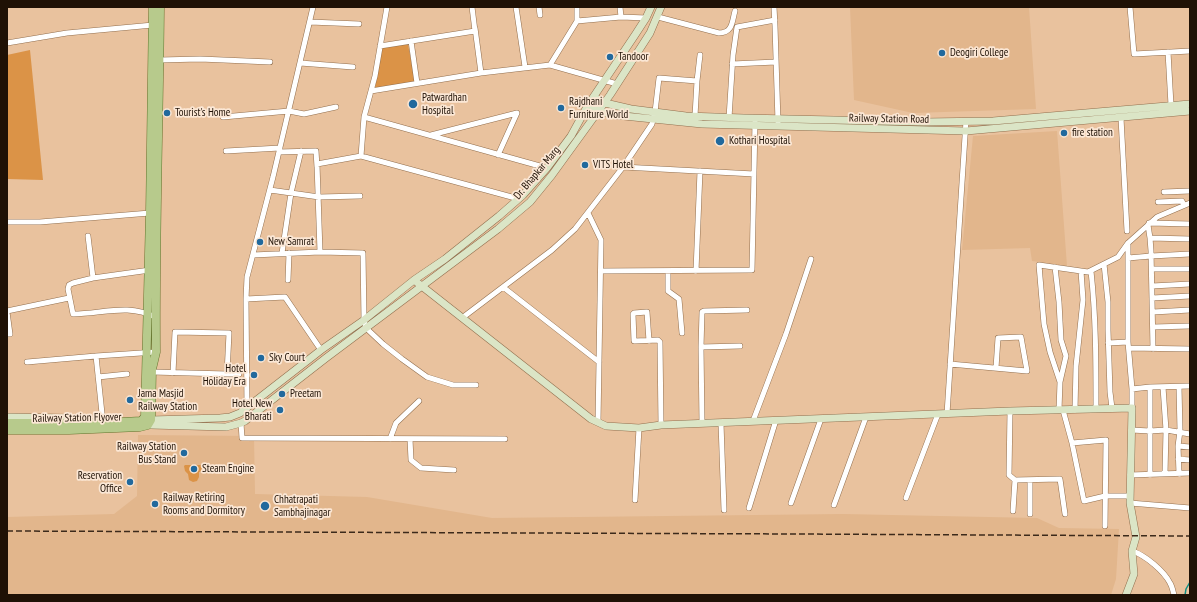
<!DOCTYPE html>
<html>
<head>
<meta charset="utf-8">
<style>
	body { margin:0 }
	#map { position:relative; width:1197px; height:602px; overflow:hidden; background:#e9c29e; font-family:"PT Sans Narrow",sans-serif }
	canvas { display:block }
	.frame { position:absolute; inset:0; border:8px solid #1f1105; pointer-events:none }
</style>
</head>
<body>
<div id="map">
<canvas width="1197" height="602"></canvas>
<div class="frame"></div>
</div>
<script>
const g = document.querySelector('canvas').getContext('2d');
g.lineJoin = 'round';
function fillPath(path, color) { g.fillStyle = color; g.fill(path, 'evenodd'); }
function strokePath(path, color, width, dash) { g.strokeStyle = color; g.lineWidth = width; g.lineCap = dash ? 'butt' : 'round'; g.setLineDash(dash || []); g.stroke(path); }
function label(font, color, halo, rows, align = 'center') {
  g.font = font + ' "PT Sans Narrow",sans-serif'; g.lineWidth = 3.5; g.setLineDash([]); g.textBaseline = 'middle'; g.strokeStyle = halo; g.fillStyle = color; for (const [text, x, y, turn = 0] of rows) {
    g.save(); g.translate(x, y); g.rotate((+turn || 0) * Math.PI / 180); g.textAlign = isNaN(turn) ? turn : align; if (halo) g.strokeText(text, 0, 0); g.fillText(text, 0, 0); g.restore();
  }
}
const built = new Path2D(`
	M850 7H1029L1036 109 913 113 854 100Z
	M1057 131 1067 266 1032 261 1030 248 962 250 973 136Z
	M138 435 254 436 255 494 367 497 492 518 843 514 1037 518 1059 528 1119 529 1116 579 1111 595H7V517L114 514 137 496Z`);
const green = new Path2D(`
	M408 44 415 82 375 88 382 48Z
	M30 50 43 180 7 179V55Z
	M185 465H204V471L199 472V477L197 481 193 482 189 480 188 474 185 471 184 466Z`);
const stream = new Path2D(`
	M1185 595 1186 589 1190 582`);
const street = new Path2D(`
	M516 7 525 67
	M539 7 540 15
	M577 7V21L621 17 646 18
	M620 7 621 17
	M774 7 775 26 778 122
	M1130 7 1134 54 1190 51
	M658 17 719 33C733 33 732 21 735 11
	M310 22 359 24
	M475 28 481 73
	M411 41 417 83
	M7 43 67 33 153 25
	M380 46 475 31 472 7
	M1168 52 1171 105
	M160 60 200 59 270 62
	M300 63 353 67
	M732 64 776 62
	M550 65 577 21
	M697 81 700 55
	M371 91 481 73 550 65 617 84
	M223 117 289 111 304 114 336 107
	M364 117 547 168
	M729 118 733 55 737 27 775 20
	M1121 118 1127 231
	M431 135 517 113 498 155
	M226 151 280 148
	M279 152 316 151 317 167
	M361 156 364 117 375 76 387 7
	M623 167 652 124 655 112 659 78 697 81 695 116
	M270 190 319 197 360 196
	M1164 192 1190 191
	M1158 202 1182 201 1184 205
	M588 213 601 240 598 422
	M7 222H40L150 213
	M1149 223 1190 224
	M1148 225 1150 238 1151 251 1153 349
	M88 236 93 278
	M1150 238 1190 239
	M1128 243V342L1132 389V408
	M320 252 317 164 361 156 519 199
	M282 253 291 193 301 151
	M253 255 320 252 363 253 364 320 366 328 383 344 402 359 427 377 453 385H476
	M1128 258 1151 256 1190 254
	M1104 264 1108 302V330L1110 392 1112 408
	M1055 267 1059 302 1061 340 1066 356 1060 382 1059 410
	M1152 269H1190
	M150 270 93 278 73 283 69 285 68 289 73 314C102 314 128 303 155 317
	M601 271 752 270 755 122
	M668 271V291L679 299 682 333
	M696 271 700 171
	M1091 271C1096 317 1096 363 1096 409
	M288 280 289 253
	M1152 286 1190 284
	M503 287 599 362
	M1152 298 1190 296
	M246 299 285 297 321 350
	M7 311 69 298
	M7 312 10 334H7
	M1153 312 1190 310
	M462 318 552 250 575 229 623 167 754 174
	M1153 327 1190 326
	M649 341 647 312 634 313 633 314 634 341H635L658 340 660 342 661 425
	M1108 343 1128 342
	M701 347 740 346
	M1129 348 1190 349
	M96 356 103 423
	M27 362 96 356 156 352
	M950 364 1027 371 1021 337 998 338 996 368
	M152 372 227 374 229 333 175 332 173 373
	M227 374H239
	M98 377 127 374
	M1060 382 1050 352 1044 324 1039 265 1088 272 1118 257 1128 243 1157 217 1190 203
	M1163 387 1166 430 1165 474
	M1132 389 1150 387 1190 386
	M247 408 246 299 247 277 273 177 313 7
	M1063 410 1072 443 1084 501 1105 496H1130
	M1075 410 1076 366 1083 300 1081 271
	M1010 411 1009 475 1015 480 1060 479 1065 514
	M947 414 966 121
	M753 421 786 334 811 259
	M241 423 242 438 505 439
	M702 423 701 347 702 312 704 311 747 310
	M721 423 724 510
	M1131 430 1150 431 1166 430 1190 434
	M390 439 396 423 419 401
	M410 439 411 460 421 468 454 470
	M1072 443 1106 440 1105 526
	M1178 446 1190 447
	M1178 459 1190 460
	M1179 474 1178 446 1180 431 1179 387
	M1130 475 1190 473
	M1150 475V387
	M1030 480V514
	M906 498 938 414
	M635 500 639 428
	M791 503 821 419
	M1130 503 1190 508
	M834 505 866 417
	M749 508 776 420
	M1013 511 1015 480
	M1132 551C1145 555 1164 571 1170 583 1172 586 1173 591 1174 595`);
const secondary = new Path2D(`
	M594 97 605 103 631 109 686 116 744 118 924 122 993 121 1190 104
	M588 105 599 111 614 115 702 124 966 131 1190 111
	M414 280 591 419 606 426 639 428 661 425 1010 411 1132 408 1130 503 1136 537 1132 551 1134 574 1126 595
	M7 417 69 418 80 422
	M147 418 151 420 220 418 230 417 240 413 321 350 364 320 414 280 445 259 499 216 523 195 547 168 571 136 588 105 635 35 646 18 651 7
	M145 423 151 425 226 427 241 423 245 421 326 358 498 229 530 202 552 175 610 95 650 33 661 7`);
const primary = new Path2D(`
	M7 423H103L141 421 145 417 150 213 153 7
	M7 430H69L140 427 148 425 151 420 152 369 156 352C155 237 159 122 160 7`);
const rail = new Path2D(`
	M7 531 797 534 1190 536`);
const markers = [
	[942,53,4,"#21699d"],
	[610,57,4,"#21699d"],
	[413,104,5,"#21699d"],
	[561,108,4,"#21699d"],
	[167,113,4,"#21699d"],
	[1064,133,4,"#21699d"],
	[720,141,5,"#21699d"],
	[585,165,4,"#21699d"],
	[260,242,4,"#21699d"],
	[261,358,4,"#21699d"],
	[254,375,4,"#21699d"],
	[282,394,4,"#21699d"],
	[130,400,4,"#21699d"],
	[280,410,4,"#21699d"],
	[184,453,4,"#21699d"],
	[194,469,4,"#21699d"],
	[130,482,4,"#21699d"],
	[155,504,4,"#21699d"],
	[265,506,5,"#21699d"]
];
const poiNames = [
	["Deogiri College",950,53],
	["Tandoor",618,57],
	["Patwardhan",422,98],
	["Hospital",422,111],
	["Rajdhani",569,102],
	["Furniture World",569,115],
	["Tourist's Home",175,113],
	["fire station",1072,133],
	["Kothari Hospital",729,141],
	["VITS Hotel",593,165],
	["New Samrat",268,242],
	["Sky Court",269,358],
	["Hotel",246,369,"right"],
	["Holiday Era",246,382,"right"],
	["Jama Masjid",138,394],
	["Railway Station",138,407],
	["Preetam",290,394],
	["Hotel New",272,404,"right"],
	["Bharati",272,417,"right"],
	["Railway Station",176,447,"right"],
	["Bus Stand",176,460,"right"],
	["Steam Engine",202,469],
	["Reservation",122,476,"right"],
	["Office",122,489,"right"],
	["Railway Retiring",163,498],
	["Rooms and Dormitory",163,511],
	["Chhatrapati",274,500],
	["Sambhajinagar",274,513]
];
const streetNames = [
	["Railway Station Road",889,119,1],
	["Dr. Bhapkar Marg",537,173,-50],
	["Railway Station Flyover",77,418,-1]
];
fillPath(built, '#e2b68c');
fillPath(green, '#db9347');
strokePath(stream, '#0e8e83', 1.5);
strokePath(street, '#926f4e', 6);
strokePath(secondary, '#926f4e', 8);
strokePath(primary, '#63722b', 9);
strokePath(street, '#fff', 5);
strokePath(secondary, '#dbe5c6', 7);
strokePath(primary, '#b7ca8c', 8);
strokePath(rail, '#3c2a1b', 1.5, [6, 3]);
for (const [x, y, r, color] of markers) { const dot = new Path2D(); dot.arc(x, y, r, 0, 2 * Math.PI); g.fillStyle = color; g.fill(dot); strokePath(dot, '#fbe7d5', 1.5); }
label('11px', '#1f1105', '#fbe7d5', poiNames, 'left');
label('11px', '#1f1105', '#fbe7d5', streetNames);
</script>
</body>
</html>
